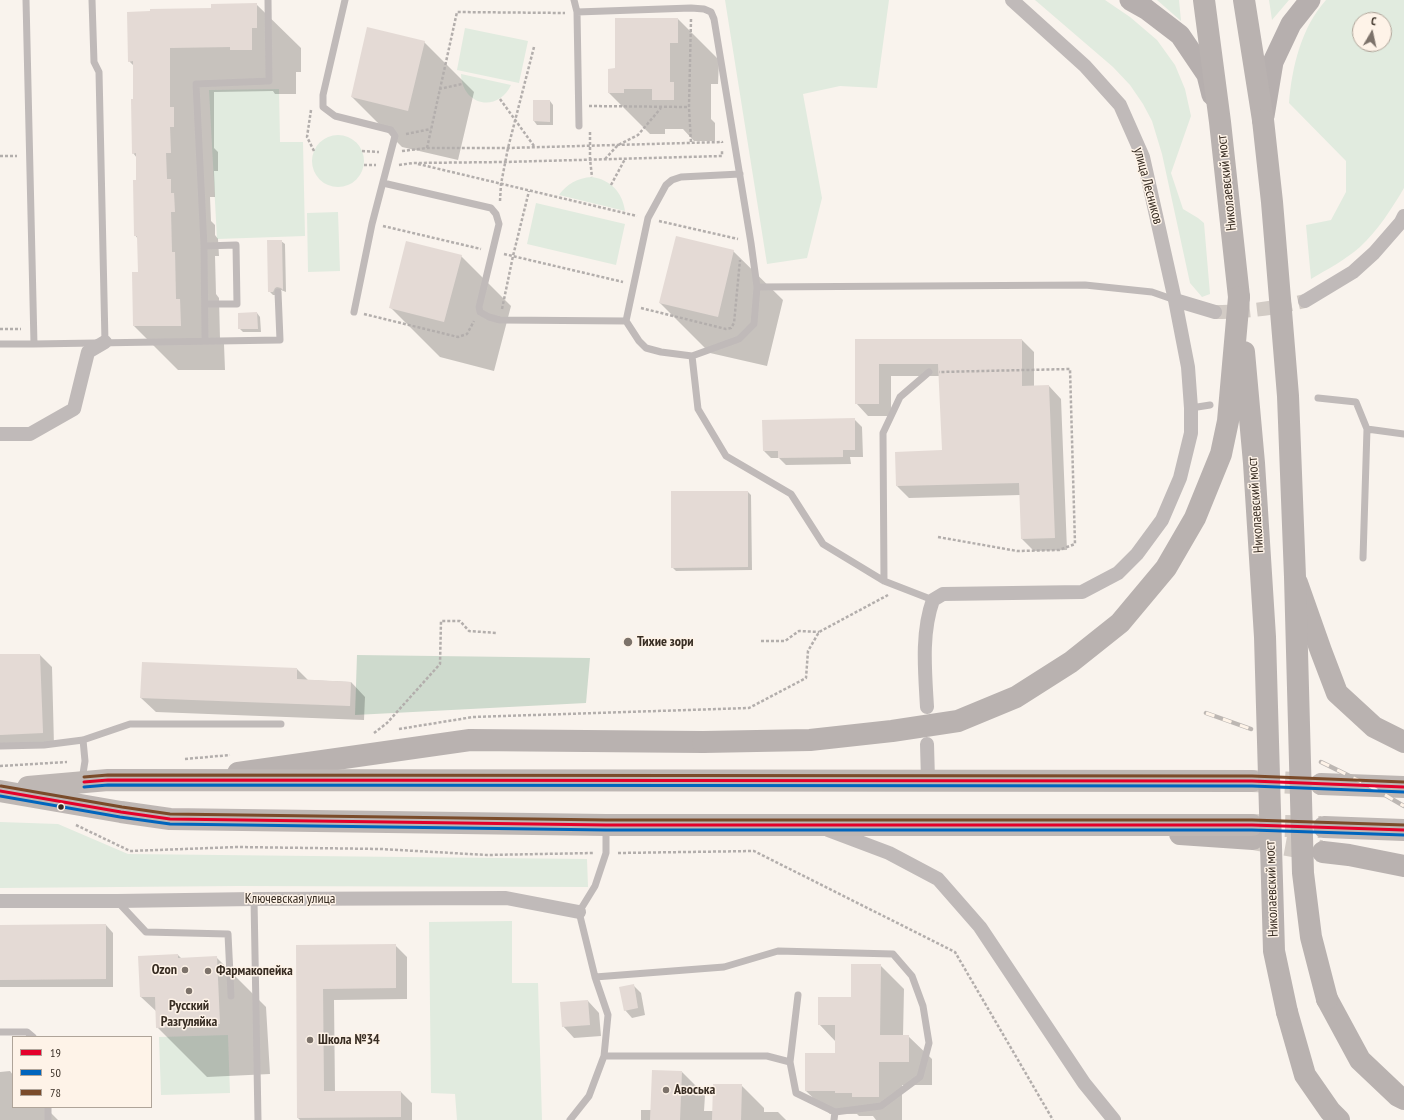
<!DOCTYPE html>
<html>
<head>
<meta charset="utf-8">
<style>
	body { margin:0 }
	#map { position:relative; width:1404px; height:1120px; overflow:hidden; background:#f9f3ed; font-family:"PT Sans Narrow",sans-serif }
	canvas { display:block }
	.legend { position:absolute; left:12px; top:1036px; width:140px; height:72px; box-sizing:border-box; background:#fef3e8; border:1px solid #afa499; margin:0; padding:5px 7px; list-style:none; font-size:12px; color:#382d23 }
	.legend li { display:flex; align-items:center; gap:8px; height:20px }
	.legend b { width:20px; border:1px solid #afa499 }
	.north { position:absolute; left:1352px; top:12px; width:40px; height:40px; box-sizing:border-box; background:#fef3e8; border:1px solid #afa499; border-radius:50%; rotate:9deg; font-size:11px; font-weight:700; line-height:16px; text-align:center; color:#382d23 }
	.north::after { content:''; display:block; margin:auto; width:14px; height:18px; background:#7c726a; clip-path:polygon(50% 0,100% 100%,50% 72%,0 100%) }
</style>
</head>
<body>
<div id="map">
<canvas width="1404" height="1120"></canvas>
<ul class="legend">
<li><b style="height:5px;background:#e4002b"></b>19</li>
<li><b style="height:5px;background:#0065bd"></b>50</li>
<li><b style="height:5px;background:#7a4b2a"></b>78</li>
</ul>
<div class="north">С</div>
</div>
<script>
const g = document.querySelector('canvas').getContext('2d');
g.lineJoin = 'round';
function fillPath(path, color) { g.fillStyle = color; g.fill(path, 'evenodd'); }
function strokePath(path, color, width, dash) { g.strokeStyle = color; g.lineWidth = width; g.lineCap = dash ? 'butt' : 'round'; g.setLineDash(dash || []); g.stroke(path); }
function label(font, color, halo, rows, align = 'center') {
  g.font = font + ' "PT Sans Narrow",sans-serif'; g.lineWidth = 3; g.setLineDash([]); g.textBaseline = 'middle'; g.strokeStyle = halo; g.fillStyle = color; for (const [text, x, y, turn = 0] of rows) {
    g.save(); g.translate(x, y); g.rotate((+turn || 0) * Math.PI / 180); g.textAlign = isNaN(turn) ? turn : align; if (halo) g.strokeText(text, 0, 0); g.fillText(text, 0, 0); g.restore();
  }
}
const green = new Path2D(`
	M725 0H889L877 88 840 86 803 94 822 198 807 258 767 264Z
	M1035 0H1105L1130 17 1157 40 1175 65 1185 89 1191 116 1171 173 1183 209 1198 218 1204 223 1210 294 1202 297 1190 283 1162 154 1152 121 1143 104 1130 85 1113 67Z
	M1157 0H1179L1181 21Z
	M1269 0H1289L1272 20Z
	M1326 0H1404V188C1391 210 1378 230 1360 247 1345 260 1328 269 1311 279L1306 225 1331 220 1346 192V161L1289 103C1292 67 1301 28 1326 0ZM1360 20H1384V44H1360Z
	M465 28 528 41 519 83 457 70Z
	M461 74 511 85C498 113 462 106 461 74Z
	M279 89 280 142H303L305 236 217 239 209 90Z
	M312 161a26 26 0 1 1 52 0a26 26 0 1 1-52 0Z
	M592 177C611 180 622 192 625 211L559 195C567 184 577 178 592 177Z
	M536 203 625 224 616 265 527 244Z
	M338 212 340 271 308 272 307 213Z
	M0 822 58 824 128 854 587 859 588 887 238 886 0 888Z
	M512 921V983H538L542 1120H457L455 1094 431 1093 429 922Z
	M228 1035 230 1093 161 1095 159 1037Z`);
const forest = new Path2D(`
	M357 655 590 658 586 703 355 715Z`);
const shadow = new Path2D(`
	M256 4 301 48V72H296V94H275L273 91 214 92V148L218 152V171H214L215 197H210L211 221 215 225V235L218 239 219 256H215L216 294 219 298 220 339 224 344 225 370H178L134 326 133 273H139L138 239 135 235 137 158 133 153 134 66 129 61 212 9Z
	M678 19 719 60 718 84H711V119L715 123V141H694L683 129H665V134H650L609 93 616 69Z
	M424 42 474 92 458 160 402 147 352 97Z
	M550 101 553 105V125H537L534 121Z
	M281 241 285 244 286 292 281 290 278 291 277 295H273L269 291Z
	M733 251 783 300 767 366 710 353 660 303Z
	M461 256 511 306 494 371 440 357 390 307Z
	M257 313 260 317 261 332H243L239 328Z
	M856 340H1022L1034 352V387L1049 386 1061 399 1067 550 1034 551 1022 539 1020 495 909 498 897 486 943 451 940 376H891V416H868L856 403Z
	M854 419 862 427 863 457H850L851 464 786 465 779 458H771L764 451Z
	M748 492 751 495 752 570 676 571 672 567Z
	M0 655H40L52 667 54 746 0 747Z
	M297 669 308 680 351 682 365 697 364 720 156 712 141 698Z
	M106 925 113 933V987H0V926Z
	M395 945 407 957V999L334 1000 335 1092H401L412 1103V1120H300L298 1118 297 946Z
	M178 955 182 959 216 957 266 1007 270 1074 207 1077 157 1027V1012L141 997Z
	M880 965 904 989 903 1036H908L932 1059V1085H902V1120H876L873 1116H859L857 1114H830L806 1091 836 1054V1042L819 1024 852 998Z
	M633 985 641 993 645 1015 632 1018 625 1010Z
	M588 1001 599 1013 601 1036 574 1038 563 1026Z
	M10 1071 13 1075V1107H45L58 1120H0V1072Z
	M682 1072 705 1095 704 1111H713L741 1085 764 1108V1112H778L786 1120H641V1110H651Z`);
const building = new Path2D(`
	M257 3V28H252V50H230V47L170 48V107H174V127H170L171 153H166L167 179H171V193H174L175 212H171L172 252H175L176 299H180L181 326H133L132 272H138L137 236H134L133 180H136V153L132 154 131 99H133V61L128 62 127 12 150 11V9L211 8V4Z
	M615 18H678V43H670V82H674V100H652V89H624V93H608V69L615 68Z
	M367 27 425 41 408 111 351 97Z
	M533 100H550V122L533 121Z
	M676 236 734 250 718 317 659 303Z
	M267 240H282L283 290 281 288 277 287 275 288 273 292H268Z
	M406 241 462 255 444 322 389 308Z
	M257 312 258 329H238V313Z
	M855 339H1022V386L1049 385 1055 538 1021 539 1019 483 896 486 895 452 942 450 938 364H879V404H855Z
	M855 418V450H843V457L778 458V451H763L762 420Z
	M671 491H748V567L671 568Z
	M0 654H40L43 733 0 735Z
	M142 662 297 668V679L351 682 350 706 140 698Z
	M106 924V979L0 980V925Z
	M396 944V988L323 989 324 1091H401V1117L297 1118 296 945Z
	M178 954V958L217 956 220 1024 156 1028 155 997H140L138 956Z
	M851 964H881L880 1035H909V1062H879V1097H852V1093H835V1091H805V1053H835V1025H818V997H851Z
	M634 984 638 1008 624 1011 619 987Z
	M588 1000 590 1025 562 1027 560 1002Z
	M652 1070 682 1071 680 1120H650Z
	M713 1084H742L741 1120H712Z`);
const streetTunnel = new Path2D(`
	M1215 312C1246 312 1276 308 1305 301`);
const primaryTunnel = new Path2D(`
	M1253 839 1321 851`);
const highwayTunnel = new Path2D(`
	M1252 781 1320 784
	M1252 825 1321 827`);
const path = new Path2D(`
	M691 19 689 107 691 143
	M439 89 462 84
	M500 99 534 146
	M589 106 689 107
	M311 110 307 137 314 151
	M590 132V159L592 177
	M406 134 431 129
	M427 148 457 12 565 13
	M362 151 379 152
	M402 151 427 148H508L722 142V143
	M0 156H17
	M605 159 618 145 638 135 661 108
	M418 164 637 216
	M364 165H376
	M399 165 413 163 505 162 722 156V150
	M611 185 625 159
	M500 201 501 184 508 148 534 47
	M659 221 738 239
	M383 226 481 249
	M504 254 623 282
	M641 308 726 329 731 328 734 323 740 260
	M502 309 513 256 529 191
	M364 314 458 337 467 334 474 321
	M0 329H21
	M938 537 1017 551 1059 550 1075 544 1070 369 939 372
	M761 641H785L799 631 819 632
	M399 729 473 717 749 708 806 678 808 651 819 632 888 595
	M374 733 387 723 440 664 441 621H460L469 631 497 633
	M185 759 230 755
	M0 766 67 762
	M76 825 130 851 237 847 381 849 487 855 593 853
	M618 853 754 851 955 952 1053 1120`);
const lane = new Path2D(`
	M92 0 94 62 99 72 105 342
	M345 0 323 95V107L335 116 391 130 395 136 372 224 354 312
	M574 0 577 12
	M579 126 577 12 691 8 704 9 711 12 714 19 751 243 757 287 754 324 739 339 692 356 661 352 646 348 639 341 626 321 648 218 666 185 672 180 681 177 740 174
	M383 183 491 208 496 214 499 224 479 307 480 312 489 317 500 320 626 321
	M204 246 236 245 237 304H205
	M757 287 1085 285 1152 292 1175 300
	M205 341 204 246 196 84 269 81 268 0
	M0 344H34L26 0
	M34 344 280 340 278 292
	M692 356 698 409 726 456 791 494 823 544 884 581 933 600
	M1318 398 1356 402 1367 429 1404 434
	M1191 408 1210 405
	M1363 558 1367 429
	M884 581 883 433 900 397 929 372
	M0 746 44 745 83 740 130 724H281
	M82 780 85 761 83 740
	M254 899 258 1120
	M117 901 146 932 228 934 231 996
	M595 977 724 967 778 951 893 954 912 976 923 1006 929 1043 920 1077 881 1106 835 1112 834 1120
	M0 1032H27L33 1037
	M604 1056H767L790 1062 798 995
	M790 1062 796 1093 835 1112
	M48 1107V1120
	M570 1120 589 1096 604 1056 608 1015 595 977 579 912 595 886 606 853V826`);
const street = new Path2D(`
	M1175 300 1215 312
	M1305 301 1353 272 1374 253 1401 222 1404 216
	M0 434H30L74 409 88 352 105 342
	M927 707C925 672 921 633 933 600L943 594 1082 592 1118 573 1137 554 1162 520 1180 478 1191 433V408L1188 367 1175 300 1143 157 1120 105 1085 66 1012 0
	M927 744 928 780
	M828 830 889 853 938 879 980 927 1084 1083 1114 1120
	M0 901H117L254 899 506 898 579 912`);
const secondary = new Path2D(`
	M1130 0 1146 9 1180 35 1207 75 1212 95
	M1264 116 1273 62 1291 24 1310 0`);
const primary = new Path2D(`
	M1204 0 1220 122 1239 297
	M1244 0 1263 120
	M1297 583 1321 651 1337 693 1374 727 1404 742
	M238 773 470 740 703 742
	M1180 834 1253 839
	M1323 852 1349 855 1404 866
	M1327 999 1360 1060 1398 1096 1404 1099
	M1287 1012 1305 1075 1330 1111 1339 1120`);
const highway = new Path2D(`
	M1321 784 1404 787
	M28 787 108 780 1252 781
	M0 791 121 812 170 819 606 825H1252
	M1324 827 1404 830`);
const rail = new Path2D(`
	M1206 713 1251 729
	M1321 762 1368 785 1404 806`);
const primaryBridge = new Path2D(`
	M1263 120 1272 202 1288 396 1295 577 1303 873 1311 937 1327 999
	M1244 352 1254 463 1265 637 1274 951 1287 1012
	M703 742 810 740 892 731 958 721 1016 697 1071 662 1120 623 1166 568 1195 518 1221 454 1228 421 1239 297`);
const bus1 = new Path2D(`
	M84 782 108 780 1252 781 1404 787
	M0 791 121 812 170 819 606 825H1252L1404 830`);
const bus2 = new Path2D(`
	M84 787 108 785 1252 786 1404 792
	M0 796 120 817 170 824 606 830H1252L1404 835`);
const bus3 = new Path2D(`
	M84 777 108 775 1252 776 1404 782
	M1 786 122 807 170 814 606 820H1252L1404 825`);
const markers = [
	[628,642,5,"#7c726a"],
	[61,807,3.5,"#382d23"],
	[185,970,4,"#7c726a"],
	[208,971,4,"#7c726a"],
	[189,991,4,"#7c726a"],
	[310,1040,4,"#7c726a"],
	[666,1090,4,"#7c726a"]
];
const streetNames = [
	["Николаевский мост",1227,183,-96],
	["улица Лесников",1148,186,75],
	["Николаевский мост",1256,505,-94],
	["Николаевский мост",1272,889,-92],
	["Ключевская улица",290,899]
];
const poiNames = [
	["Тихие зори",637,642],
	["Ozon",177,970,"right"],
	["Фармакопейка",216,971],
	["Русский",189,1006,"center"],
	["Разгуляйка",189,1022,"center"],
	["Школа №34",318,1040],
	["Авоська",674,1090]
];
fillPath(green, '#e1ebdf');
fillPath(forest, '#cedacd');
fillPath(shadow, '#0003');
fillPath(building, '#e4dad5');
strokePath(streetTunnel, '#d2cbc5', 14, [14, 7]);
strokePath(primaryTunnel, '#d2cbc5', 22, [22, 11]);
strokePath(highwayTunnel, '#d2cbc5', 22, [22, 11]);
strokePath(path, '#b3aeac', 2.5, [3, 2]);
strokePath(lane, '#c0bab9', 7);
strokePath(street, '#c0bab9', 14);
strokePath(secondary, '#b6afae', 21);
strokePath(primary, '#b9b2b0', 22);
strokePath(highway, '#beb7b4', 22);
strokePath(rail, '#bdb7b3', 4.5);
strokePath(rail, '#fef3e8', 3, [9]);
strokePath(primaryBridge, '#b9b2b0', 22);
strokePath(bus1, '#e4002b', 3);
strokePath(bus2, '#0065bd', 3);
strokePath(bus3, '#7a4b2a', 3);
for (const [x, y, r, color] of markers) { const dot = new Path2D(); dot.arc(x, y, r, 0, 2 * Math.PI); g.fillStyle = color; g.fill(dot); strokePath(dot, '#fef3e8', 1.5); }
label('14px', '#382d23', '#fef3e8', streetNames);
label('bold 14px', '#382d23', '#fef3e8', poiNames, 'left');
</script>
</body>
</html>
